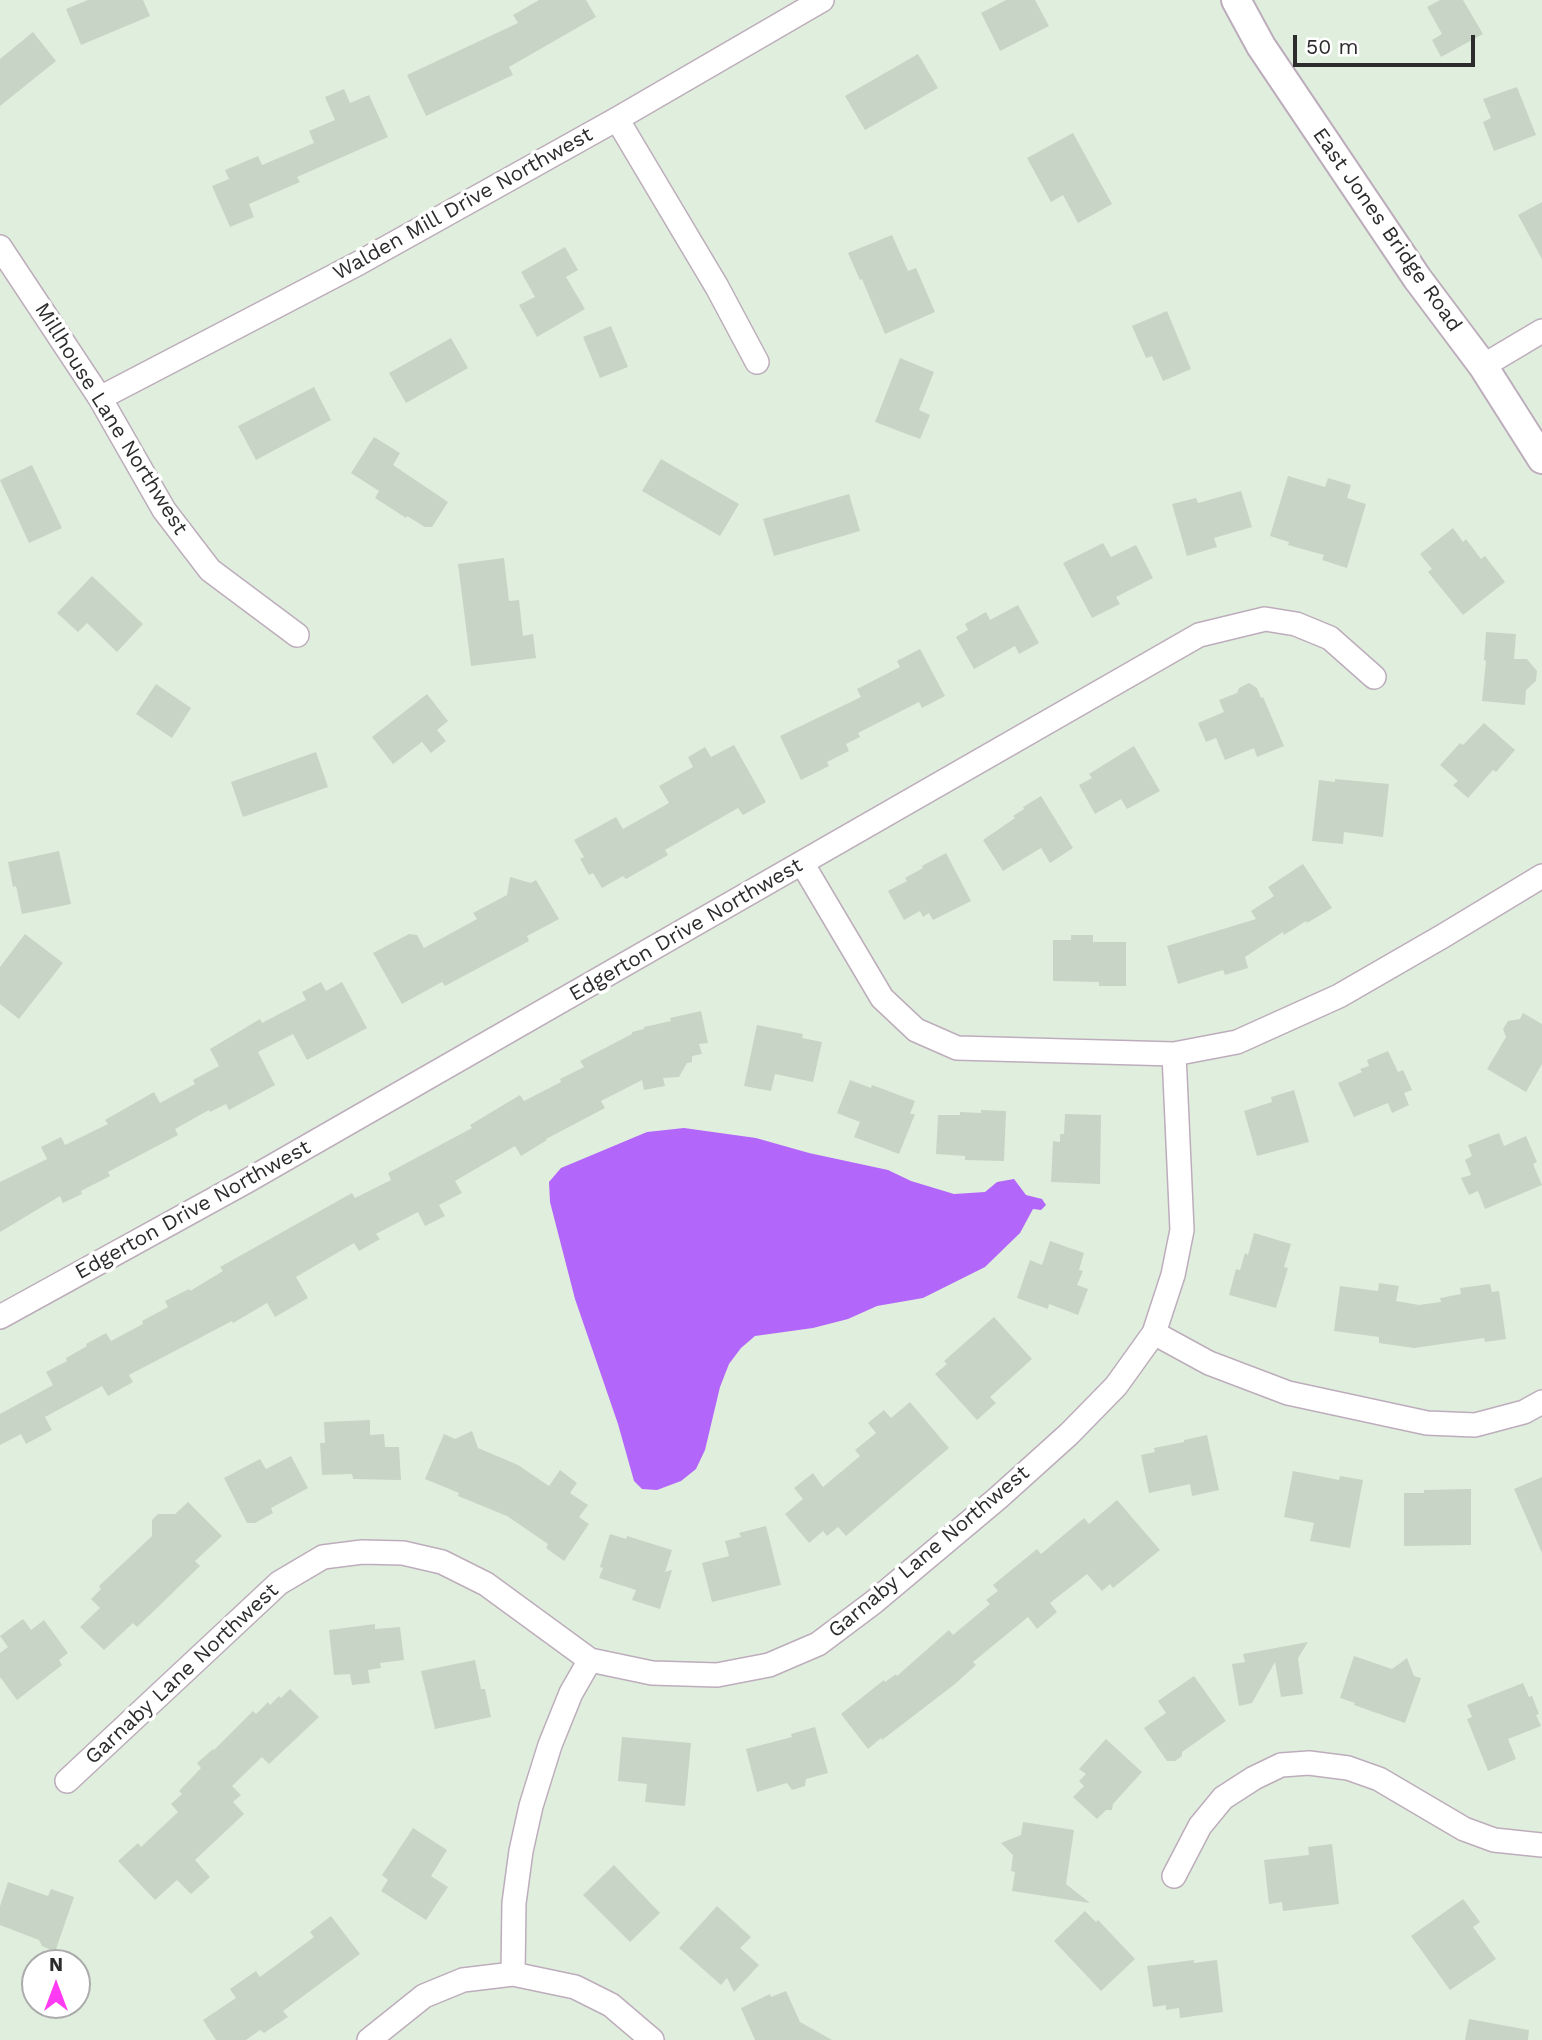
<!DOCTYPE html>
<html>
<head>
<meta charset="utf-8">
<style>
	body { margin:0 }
	#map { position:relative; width:1542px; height:2040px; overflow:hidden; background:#e0efdd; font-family:"Work Sans",sans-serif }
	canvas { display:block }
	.north { position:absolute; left:21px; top:1949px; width:70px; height:70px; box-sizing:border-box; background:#fff; border:2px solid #ababab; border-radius:50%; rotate:0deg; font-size:19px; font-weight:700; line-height:28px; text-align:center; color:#2c2c2c }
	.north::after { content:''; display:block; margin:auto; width:24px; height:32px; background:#ff3af3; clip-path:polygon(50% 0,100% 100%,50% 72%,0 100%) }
	.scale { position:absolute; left:1293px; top:35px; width:182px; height:32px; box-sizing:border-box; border:4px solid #2c2c2c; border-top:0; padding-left:9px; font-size:21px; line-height:24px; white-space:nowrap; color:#2c2c2c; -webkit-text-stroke:5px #fff; paint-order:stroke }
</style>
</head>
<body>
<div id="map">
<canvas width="1542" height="2040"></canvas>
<div class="north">N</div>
<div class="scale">50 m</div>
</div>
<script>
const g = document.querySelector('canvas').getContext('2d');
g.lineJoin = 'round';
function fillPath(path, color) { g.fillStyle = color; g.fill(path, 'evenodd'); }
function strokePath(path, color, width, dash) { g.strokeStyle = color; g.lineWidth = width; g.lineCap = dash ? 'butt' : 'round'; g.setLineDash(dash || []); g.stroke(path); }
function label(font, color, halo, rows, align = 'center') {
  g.font = font + ' "Work Sans",sans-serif'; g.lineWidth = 7; g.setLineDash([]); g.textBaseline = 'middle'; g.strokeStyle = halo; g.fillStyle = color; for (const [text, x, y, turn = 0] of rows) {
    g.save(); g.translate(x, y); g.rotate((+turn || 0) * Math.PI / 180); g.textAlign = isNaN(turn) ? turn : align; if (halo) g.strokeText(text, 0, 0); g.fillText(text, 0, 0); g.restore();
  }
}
const water = new Path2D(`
	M684 1128 756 1138 809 1153 888 1170 911 1181 954 1194 985 1192 997 1182 1014 1179 1026 1195 1042 1199 1046 1205 1041 1210 1033 1209 1020 1233 985 1267 923 1298 877 1306 848 1319 813 1328 755 1336 741 1348 729 1364 720 1387 705 1450 696 1469 681 1481 657 1490 642 1489 634 1481 618 1424 575 1299 550 1202 549 1182 561 1168 647 1132Z`);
const building = new Path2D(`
	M88 0H143L150 16 81 45 66 9Z
	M539 0H586L596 17 509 67 513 75 426 116 407 75 518 23 513 15Z
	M1006 0H1035L1049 26 1000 51 981 13Z
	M1440 0H1463L1483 34 1441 57 1432 40 1442 34 1427 7Z
	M33 32 56 61 0 106V59Z
	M918 54 938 88 865 130 845 96Z
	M1517 87 1536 135 1494 151 1483 122 1491 118 1483 99Z
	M344 89 350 103 369 95 388 137 297 177 300 182 249 204 254 217 230 227 212 186 229 179 225 170 258 156 262 165 314 143 309 131 335 120 325 97Z
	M1073 133 1112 204 1078 223 1063 195 1051 202 1027 158Z
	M1542 202V259L1518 215Z
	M892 235 908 271 916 268 935 312 885 334 862 279 860 280 848 253Z
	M565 247 578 270 566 277 585 309 537 337 519 305 535 297 521 272Z
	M1167 311 1191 369 1163 381 1152 356 1146 358 1132 326Z
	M611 326 628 367 600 378 583 337Z
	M451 338 468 368 406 403 389 373Z
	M900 358 934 372 919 410 930 415 920 439 875 422Z
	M314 387 331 420 256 460 238 426Z
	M374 437 400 453 393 465 448 502 432 527H425L407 516 406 518 375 498 379 491 351 473Z
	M661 459 739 504 720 536 642 491Z
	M32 465 62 528 29 543 0 480Z
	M1288 476 1325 487 1328 478 1351 485 1347 498 1366 504 1347 568 1322 560 1324 555 1288 545 1289 542 1270 536Z
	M1241 491 1252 527 1214 538 1217 547 1187 556 1172 504 1196 498 1198 503Z
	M849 494 860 531 774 556 763 519Z
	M1453 528 1463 542 1466 539 1481 559 1485 556 1505 582 1463 615 1428 572 1432 569 1420 554Z
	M1103 543 1111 557 1136 545 1153 578 1116 597 1120 604 1092 618 1063 563Z
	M504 558 509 601 519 600 523 636 533 634 536 658 471 666 458 564Z
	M92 576 143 624 117 652 87 623 78 632 57 613Z
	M1018 605 1039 643 1019 654 1015 646 974 669 956 637 968 630 965 624 986 612 990 620Z
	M1486 632 1516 634 1514 659H1527L1537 671 1536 681 1526 690 1525 705 1482 701 1486 661 1484 660Z
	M920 649 945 696 922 708 919 702 858 733 860 737 846 744 849 751 827 762 829 766 801 780 780 736 861 697 857 689 900 667 897 661Z
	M1249 683 1257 688 1261 698 1263 697 1284 746 1257 757 1254 748 1225 760 1216 738 1206 742 1198 723 1224 712 1219 700 1237 693 1239 688Z
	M156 684 191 708 172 738 136 714Z
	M427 694 448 721 437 730 446 741 431 753 422 742 393 764 372 737Z
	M1484 723 1515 750 1496 772 1493 770 1468 798 1453 785 1458 781 1440 765 1460 743 1463 745Z
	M734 745 766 802 743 815 738 808 665 850 668 855 626 879 623 876 602 888 593 873 589 875 580 859 584 857 574 840 616 817 623 829 669 803 659 786 693 767 688 757 705 747 711 757Z
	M1134 746 1160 791 1127 809 1121 799 1095 814 1079 785 1092 778 1089 774Z
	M316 752 328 787 243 817 231 782Z
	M1335 779 1389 784 1383 837 1344 832 1343 844 1312 841 1319 780 1335 782Z
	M1041 796 1073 848 1050 863 1041 848 1003 871 983 840 1015 818 1013 816 1024 809 1023 807Z
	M59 851 71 904 22 914 16 886 13 887 8 862Z
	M946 853 971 901 933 920 929 913 923 917 920 911 904 920 888 891 907 881 905 878 923 868 922 866Z
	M1303 864 1332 908 1307 923 1306 921 1284 935 1283 932 1245 957 1248 968 1225 975 1223 970 1178 984 1167 946 1256 919 1251 911 1274 896 1268 887Z
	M510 877 531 883 536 880 559 919 527 936 529 941 445 986 442 982 402 1004 373 953 409 934 417 935 424 948 477 919 473 913 507 895Z
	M25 934 63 963 19 1019 0 1004V967Z
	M1071 935H1093V942H1126V986H1099V982L1053 981V940H1071Z
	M321 982 326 991 342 982 367 1028 307 1060 293 1034 258 1052 275 1085 229 1110 226 1104 210 1112 209 1110 175 1129 178 1135 108 1172 110 1176 81 1191 82 1194 63 1203 60 1196 0 1232V1182L47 1159 41 1147 61 1137 65 1145 108 1124 105 1120 154 1092 160 1103 195 1084 193 1080 219 1066 210 1049 260 1019 262 1023 306 1000 302 992Z
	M701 1011 708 1043 699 1044 702 1054 692 1056V1062L687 1063 679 1077 663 1078 665 1086 644 1090 642 1080 601 1101 605 1108 546 1139 547 1140 521 1156 515 1146 455 1181 462 1193 439 1205 445 1216 425 1226 418 1212 376 1234 380 1239 359 1251 354 1243 296 1277 308 1298 275 1317 267 1303 233 1323 232 1321 129 1375 133 1382 108 1396 102 1386 45 1417 52 1430 26 1444 21 1434 0 1445V1414L53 1385 46 1372 67 1361 66 1358 87 1346 86 1344 106 1333 111 1341 143 1324 142 1321 168 1307 165 1301 189 1289 190 1291 223 1271 220 1267 352 1193 355 1198 391 1180 388 1173 472 1128 470 1125 520 1095 524 1101 561 1082 560 1079 584 1067 580 1061 632 1034V1032L644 1029V1027L671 1021 670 1018Z
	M1523 1013 1542 1024V1064L1526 1092 1487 1069 1506 1037 1503 1029 1508 1021 1520 1019Z
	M757 1025 803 1034 802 1038 822 1042 813 1082 775 1074 771 1091 744 1086Z
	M1388 1051 1398 1072 1403 1070 1412 1090 1404 1093 1409 1105 1392 1113 1388 1103 1354 1117 1338 1083 1362 1072 1360 1069 1369 1066 1367 1060Z
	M850 1080 871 1088 872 1085 915 1101 910 1114H915L899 1154 854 1137 860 1122 837 1113Z
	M1294 1090 1309 1142 1257 1156 1244 1111 1272 1102 1271 1097Z
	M981 1110 1006 1111 1004 1161 965 1160V1156L936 1154 938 1115H960V1112L981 1113Z
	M1065 1114 1101 1115 1100 1184 1051 1182 1053 1141 1060 1142V1134H1064Z
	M1499 1133 1504 1146 1526 1136 1537 1162 1533 1164 1542 1185 1485 1209 1478 1191 1469 1195 1461 1178 1471 1175 1465 1160 1472 1156 1468 1145Z
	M1254 1233 1291 1244 1284 1267 1288 1268 1276 1308 1229 1295 1236 1269 1240 1270 1245 1253 1248 1255Z
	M1050 1241 1084 1253 1079 1270 1083 1271 1077 1285 1088 1289 1078 1315 1049 1304 1048 1309 1017 1298 1030 1260 1042 1265Z
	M1379 1283 1399 1286 1396 1301 1419 1305 1441 1302 1440 1298 1461 1294 1460 1288 1490 1284 1492 1292 1499 1291 1506 1339 1485 1342 1484 1338 1414 1348 1379 1343V1337L1334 1331 1340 1286 1378 1291Z
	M994 1317 1032 1359 990 1397 996 1403 977 1420 935 1374 947 1364 944 1361Z
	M910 1402 949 1448 846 1536 838 1527 827 1536 823 1531 809 1543 785 1514 803 1499 794 1488 813 1473 823 1487 860 1456 855 1450 876 1433 868 1423 884 1410 891 1418Z
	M370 1420V1435L384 1434 385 1447H399L401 1480 353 1479 352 1474 322 1475 320 1443H325L324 1422Z
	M472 1431 478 1448 518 1465 549 1486 560 1470 577 1483 570 1493 588 1505 579 1517 589 1524 564 1561 546 1548 548 1544 507 1516 458 1496 459 1493 425 1479 444 1434 455 1439Z
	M1207 1435 1219 1490 1192 1496 1190 1484 1149 1493 1141 1455 1155 1452 1154 1448 1184 1442V1440Z
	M291 1456 308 1488 271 1508 273 1513 255 1523H247L224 1478 260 1459 266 1469Z
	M1293 1471 1339 1480 1340 1476 1363 1480 1350 1548 1310 1541 1314 1523 1284 1517Z
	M1542 1477V1553L1514 1489Z
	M1471 1489V1545L1404 1546V1493H1424V1490Z
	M1117 1500 1160 1550 1113 1588 1110 1584 1102 1591 1087 1574 1050 1603 1057 1612 1037 1629 1028 1617 973 1662 976 1665 955 1684 882 1740 881 1738 868 1749 841 1714 884 1680 885 1682 896 1674 897 1676 949 1630 953 1635 990 1604 986 1600 998 1591 993 1585 1037 1549 1041 1554 1084 1518 1089 1524Z
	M188 1502 222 1536 195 1561 200 1566 158 1607 137 1627 133 1623 104 1650 80 1627 100 1608 91 1599 101 1589 99 1586 152 1536V1520L158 1514H175Z
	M766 1526 781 1585 712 1602 702 1563 729 1556 725 1541 741 1537 739 1533Z
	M610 1534 626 1539 627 1536 672 1550 665 1572 672 1570 660 1609 632 1600 636 1590 599 1578 603 1568 600 1567Z
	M23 1619 31 1630 44 1620 68 1653 59 1660 62 1665 17 1700 0 1677V1653L8 1647 0 1636Z
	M375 1624V1629L400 1627 404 1660 380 1663 381 1668 368 1670 370 1683 352 1685 350 1674 334 1675 329 1630Z
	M1308 1642 1298 1658 1303 1694 1281 1697 1275 1662 1252 1703 1239 1706 1232 1664 1245 1662 1243 1654Z
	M1354 1656 1392 1669 1407 1658 1414 1676 1421 1678 1405 1723 1354 1705 1355 1703 1340 1698Z
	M475 1660 481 1689H485L491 1717 435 1729 421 1671Z
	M1194 1676 1226 1721 1182 1752V1756L1175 1761H1167L1144 1728 1166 1713 1158 1701Z
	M1523 1683 1529 1697 1532 1696 1539 1714 1536 1715 1541 1726 1508 1739 1516 1759 1488 1771 1467 1719 1472 1717 1467 1705Z
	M290 1689 319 1717 269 1764 262 1757 232 1786 241 1795 233 1802 244 1814 195 1860 210 1877 191 1894 177 1880 155 1900 118 1861 138 1843 141 1847 178 1812 171 1804 182 1794 179 1791 201 1768 197 1763 213 1749 214 1750 253 1711 256 1714 268 1702 270 1705 279 1696 281 1698Z
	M815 1727 828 1773 806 1779 805 1786 792 1790 787 1783 757 1792 746 1749 792 1737 791 1734Z
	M622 1737 691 1743 685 1806 645 1802 647 1784 618 1781Z
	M1106 1739 1142 1772 1113 1804 1112 1810H1106L1097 1819 1073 1797 1084 1786 1079 1781 1086 1774 1079 1769Z
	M1023 1822 1074 1830 1066 1884 1090 1903 1012 1891 1015 1872 1011 1871 1013 1855 1001 1843 1021 1835Z
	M413 1828 447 1850 431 1876 448 1887 426 1920 381 1891 388 1880 382 1875Z
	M1332 1844 1339 1904 1283 1911 1282 1902 1269 1904 1264 1860 1309 1855 1308 1847Z
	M614 1865 660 1913 630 1942 583 1895Z
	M8 1882 48 1896 51 1889 74 1897 55 1952 42 1946 39 1940 0 1925V1906Z
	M1463 1899 1480 1922 1473 1927 1496 1959 1450 1990 1411 1936Z
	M717 1906 751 1937 740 1948 759 1965 734 1992 727 1978 721 1985 679 1948Z
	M1085 1911 1096 1922 1098 1920 1135 1959 1101 1991 1054 1941Z
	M331 1916 360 1954 283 2011 288 2017 264 2033 260 2030 246 2040H216L203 2020 236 1998 230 1989 256 1971 260 1977 314 1937 310 1932Z
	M1194 1960V1963L1217 1960 1223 2012 1180 2018 1179 2008 1166 2010V2005L1153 2007 1147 1966Z
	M786 1991 800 2022 832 2040H755L741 2008 770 1994 771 1997Z
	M1469 2019 1529 2030 1528 2040H1465Z`);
const minor = new Path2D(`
	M617 119 717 287 757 362
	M0 247 100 398 164 510 210 570 297 635
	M1483 366 1542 331
	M100 398 359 263 617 119 822 0
	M802 863 882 998 916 1030 957 1048 1174 1054 1237 1042 1339 996 1443 936 1542 876
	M0 1317 247 1181 1199 635 1265 619 1296 624 1330 638 1374 677
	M1154 1333 1209 1363 1288 1393 1427 1423 1475 1425 1524 1412 1542 1402
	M67 1781 279 1583 323 1557 362 1552 403 1553 442 1562 486 1584 590 1660 652 1673 717 1675 769 1665 818 1644 874 1602 998 1498 1069 1434 1116 1386 1154 1333 1173 1275 1182 1230 1174 1054
	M1174 1876 1200 1826 1223 1798 1254 1778 1281 1765 1309 1763 1348 1768 1379 1779 1464 1829 1494 1840 1542 1845
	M513 1974 514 1903 521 1851 531 1806 550 1745 571 1693 590 1660
	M369 2040 424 1996 463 1980 513 1974 575 1987 611 2005 652 2040`);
const tertiary = new Path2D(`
	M1236 0 1261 46 1417 278 1483 366 1542 459`);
const streetNames = [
	["Walden Mill Drive Northwest",463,204,-29],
	["East Jones Bridge Road",1387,230,55],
	["Millhouse Lane Northwest",111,419,58],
	["Edgerton Drive Northwest",686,930,-30],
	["Edgerton Drive Northwest",193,1210,-29],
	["Garnaby Lane Northwest",929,1552,-40],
	["Garnaby Lane Northwest",182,1674,-43]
];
fillPath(water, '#b366fa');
fillPath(building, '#c8d4c5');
strokePath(minor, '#bdadbc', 26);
strokePath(tertiary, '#bdadbc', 32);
strokePath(minor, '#fff', 23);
strokePath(tertiary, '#fff', 28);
label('21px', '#2c2c2c', '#fff', streetNames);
</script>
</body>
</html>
